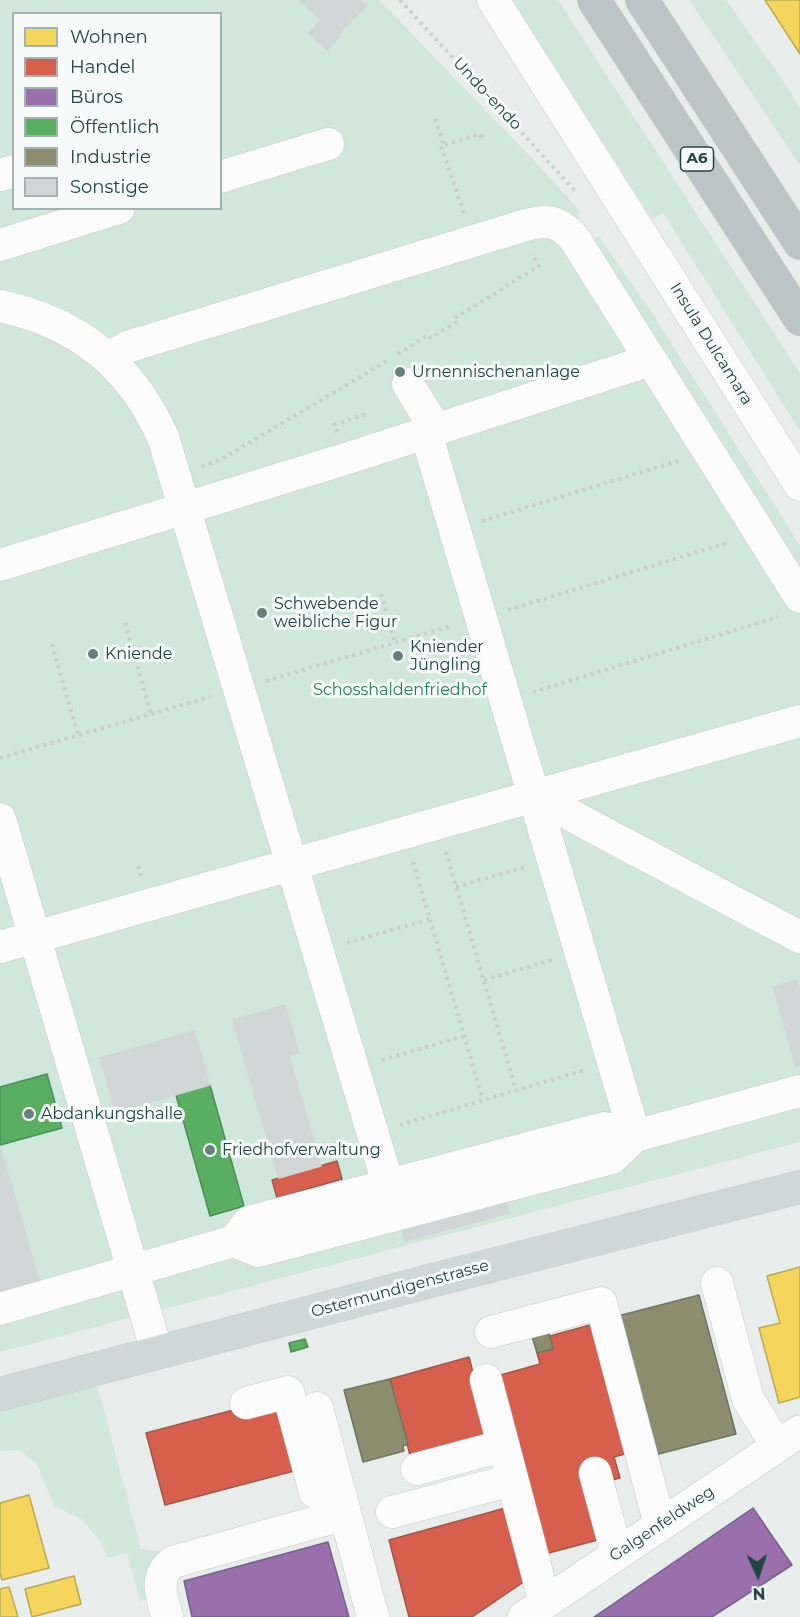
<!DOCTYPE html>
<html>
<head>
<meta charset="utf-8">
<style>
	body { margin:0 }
	#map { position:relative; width:800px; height:1617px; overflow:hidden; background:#e8edec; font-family:Montserrat,sans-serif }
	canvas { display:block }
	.legend { position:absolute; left:12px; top:12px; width:210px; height:198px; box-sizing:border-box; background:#f6fbfa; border:2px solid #a1b2b0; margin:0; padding:8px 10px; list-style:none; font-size:18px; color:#214541 }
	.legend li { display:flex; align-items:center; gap:12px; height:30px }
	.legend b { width:30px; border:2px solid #a1b2b0 }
	.north { position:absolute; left:728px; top:1545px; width:60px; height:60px; -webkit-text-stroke:4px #f6fbfa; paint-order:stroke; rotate:177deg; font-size:16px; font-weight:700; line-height:24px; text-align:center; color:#214541 }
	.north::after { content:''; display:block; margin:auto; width:21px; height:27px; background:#214541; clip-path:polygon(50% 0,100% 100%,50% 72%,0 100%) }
</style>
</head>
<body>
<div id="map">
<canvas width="800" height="1617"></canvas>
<ul class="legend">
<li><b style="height:16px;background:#f6d55c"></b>Wohnen</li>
<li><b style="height:16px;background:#d6604d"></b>Handel</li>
<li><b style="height:16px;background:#9970ab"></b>Büros</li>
<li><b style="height:16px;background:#5aae61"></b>Öffentlich</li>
<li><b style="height:16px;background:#8c8c6e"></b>Industrie</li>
<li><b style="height:16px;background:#d0d6d5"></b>Sonstige</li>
</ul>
<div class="north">N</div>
</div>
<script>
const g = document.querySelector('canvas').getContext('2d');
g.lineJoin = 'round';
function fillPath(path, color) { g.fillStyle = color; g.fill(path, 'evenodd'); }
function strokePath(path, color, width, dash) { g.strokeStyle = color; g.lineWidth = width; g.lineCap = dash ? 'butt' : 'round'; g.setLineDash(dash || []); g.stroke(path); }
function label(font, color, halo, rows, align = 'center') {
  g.font = font + ' Montserrat,sans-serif'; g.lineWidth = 6; g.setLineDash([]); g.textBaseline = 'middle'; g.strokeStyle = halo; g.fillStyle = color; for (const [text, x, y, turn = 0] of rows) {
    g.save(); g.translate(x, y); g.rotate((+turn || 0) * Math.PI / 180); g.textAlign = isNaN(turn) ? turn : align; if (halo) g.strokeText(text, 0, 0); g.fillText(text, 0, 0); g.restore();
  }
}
const green = new Path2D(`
	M0 0H379L531 157 580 211 577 226 588 243 599 236 654 316 800 545V1142L0 1352ZM14 14H220V208H14Z
	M512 0H558L800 373V431L663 213 652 219Z
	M689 0H726L779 75 800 108V165Z
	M97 1384 141 1549 160 1551 162 1560 153 1597 140 1601 127 1553 108 1558 100 1541 81 1519 54 1506 37 1464 19 1450 0 1451V1410Z`);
const homes = new Path2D(`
	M765 0H800V54Z
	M800 1267V1397L779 1403 759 1328 780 1323 767 1276Z
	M29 1495 49 1568 2 1580 0 1573V1503Z
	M74 1576 81 1604 32 1617 25 1589Z
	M9 1587 18 1617H0V1589Z`);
const shops = new Path2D(`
	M337 1161 342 1179 277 1198 272 1180Z
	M597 1323 632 1452 614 1457 620 1478 608 1481 605 1538 545 1554 497 1376 540 1364 537 1353 553 1349 550 1336Z
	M469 1357 491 1442 412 1463 390 1379Z
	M275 1399 294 1471 165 1505 146 1433Z
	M509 1507 528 1579 472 1617H409L389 1540Z`);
const offices = new Path2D(`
	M753 1508 792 1565 712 1617H594Z
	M328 1542 349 1617H192L184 1581Z`);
const public = new Path2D(`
	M47 1074 62 1128 0 1145V1087Z
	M210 1085 244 1206 210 1216 176 1095Z
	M305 1339 308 1347 291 1352 289 1343Z`);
const industry = new Path2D(`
	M699 1295 736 1434 651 1456 614 1317Z
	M546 1321 553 1349 537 1353 529 1326Z
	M390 1379 408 1444 403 1446 404 1451 363 1462 344 1390Z`);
const building = new Path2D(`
	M300 0H359L367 5 338 35 339 37 327 50 309 33 321 20Z
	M797 980 800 990V1065L796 1066 773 987Z
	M285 1005 299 1053 289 1056 321 1166 279 1178 267 1138 275 1136 241 1018 233 1020Z
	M241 1018 275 1136 267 1138 233 1021Z
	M194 1031 210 1085 116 1112 100 1058Z
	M0 1147 39 1280 0 1291Z
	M505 1198 509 1213 405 1241 401 1226Z`);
const path = new Path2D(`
	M400 0 576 192
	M435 119 444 145
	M464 213 441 146 480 134 482 139
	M398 354 428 335 430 338 457 322 455 318 539 266 532 254
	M337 432 334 425 366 414
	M202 467 225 457 387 361
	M482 521 678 461
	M381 594 395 643
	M508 610 730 542
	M125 623 151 714
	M52 644 78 735
	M266 681 451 626
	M533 692 778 617
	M0 758 210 697
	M446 852 516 1090
	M413 862 483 1100
	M138 866 141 876
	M456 887 525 867
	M347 943 430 919
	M484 980 552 960
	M382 1060 464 1036
	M400 1125 585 1070`);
const minor = new Path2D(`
	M493 0 800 485
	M0 175 14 171
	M220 177 328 144
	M0 245 119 208
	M0 306C78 323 130 364 163 437L397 1214
	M109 358 127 347 516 228C541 220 556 217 574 238L800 597
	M408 384 436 430
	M426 433 635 1136
	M0 565 345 459 651 360
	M535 796 800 937
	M0 819 157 1352
	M0 947 800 721
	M234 1241 258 1251 612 1158 635 1136 800 1091
	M717 1283 748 1399 777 1446
	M0 1309 234 1241 249 1222 604 1128 635 1136
	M491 1332 601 1303 660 1525
	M486 1380 545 1603
	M246 1403 288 1392 315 1492 340 1497
	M317 1408 373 1617
	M417 1469 503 1446
	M595 1473 617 1554
	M392 1512 512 1480
	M167 1617C162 1597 153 1577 173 1562L345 1514
	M524 1617 800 1431`);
const major = new Path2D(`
	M0 1394 426 1282 800 1187`);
const highway = new Path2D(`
	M594 0 800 319
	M642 0 800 243`);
const markers = [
	[400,372,6,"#67807d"],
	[262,613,6,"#67807d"],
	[93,654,6,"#67807d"],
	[398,656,6,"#67807d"],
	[29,1114,6,"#67807d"],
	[210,1150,6,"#67807d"]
];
const shields = [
	[697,159,33]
];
const shieldNames = [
	["A6",697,159]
];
const streetNames = [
	["Undo-endo",487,94,47],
	["Insula Dulcamara",711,344,58],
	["Ostermundigenstrasse",400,1289,-15],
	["Galgenfeldweg",662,1524,-34]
];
const poiNames = [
	["Urnennischenanlage",412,372],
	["Schwebende",274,604],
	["weibliche Figur",274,622],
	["Kniender",410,647],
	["Jüngling",410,665],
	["Kniende",105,654],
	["Abdankungshalle",41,1114],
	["Friedhofverwaltung",222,1150]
];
const parkNames = [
	["Schosshaldenfriedhof",400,690]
];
fillPath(green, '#cfe8db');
fillPath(homes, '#f6d55c');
strokePath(homes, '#b6aa54', 1.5);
fillPath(shops, '#d6604d');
strokePath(shops, '#a05849', 1.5);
fillPath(offices, '#9970ab');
strokePath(offices, '#75638b', 1.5);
fillPath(public, '#5aae61');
strokePath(public, '#498e57', 1.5);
fillPath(industry, '#8c8c6e');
strokePath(industry, '#6c7760', 1.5);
fillPath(building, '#d0d6d5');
strokePath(building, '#d0d6d5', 1.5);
strokePath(minor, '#c4cac9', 33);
strokePath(major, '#c2cccb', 34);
strokePath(highway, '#c2cccb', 34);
strokePath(path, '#c6cfce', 4, [3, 4.5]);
strokePath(minor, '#fcfcfc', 32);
strokePath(major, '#ced8d7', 33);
strokePath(highway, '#bbc5c5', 33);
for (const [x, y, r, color] of markers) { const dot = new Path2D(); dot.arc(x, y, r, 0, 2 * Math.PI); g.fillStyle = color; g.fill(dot); strokePath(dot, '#f6fbfa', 2); }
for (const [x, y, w] of shields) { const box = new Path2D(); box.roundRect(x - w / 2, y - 12, w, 24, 4.5); g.fillStyle = '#f6fbfa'; g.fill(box); strokePath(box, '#214541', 1.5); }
label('bold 15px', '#214541', null, shieldNames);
label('16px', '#214541', '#f6fbfa', streetNames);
label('16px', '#214541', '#f6fbfa', poiNames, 'left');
label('16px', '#258159', '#f6fbfa', parkNames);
</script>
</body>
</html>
